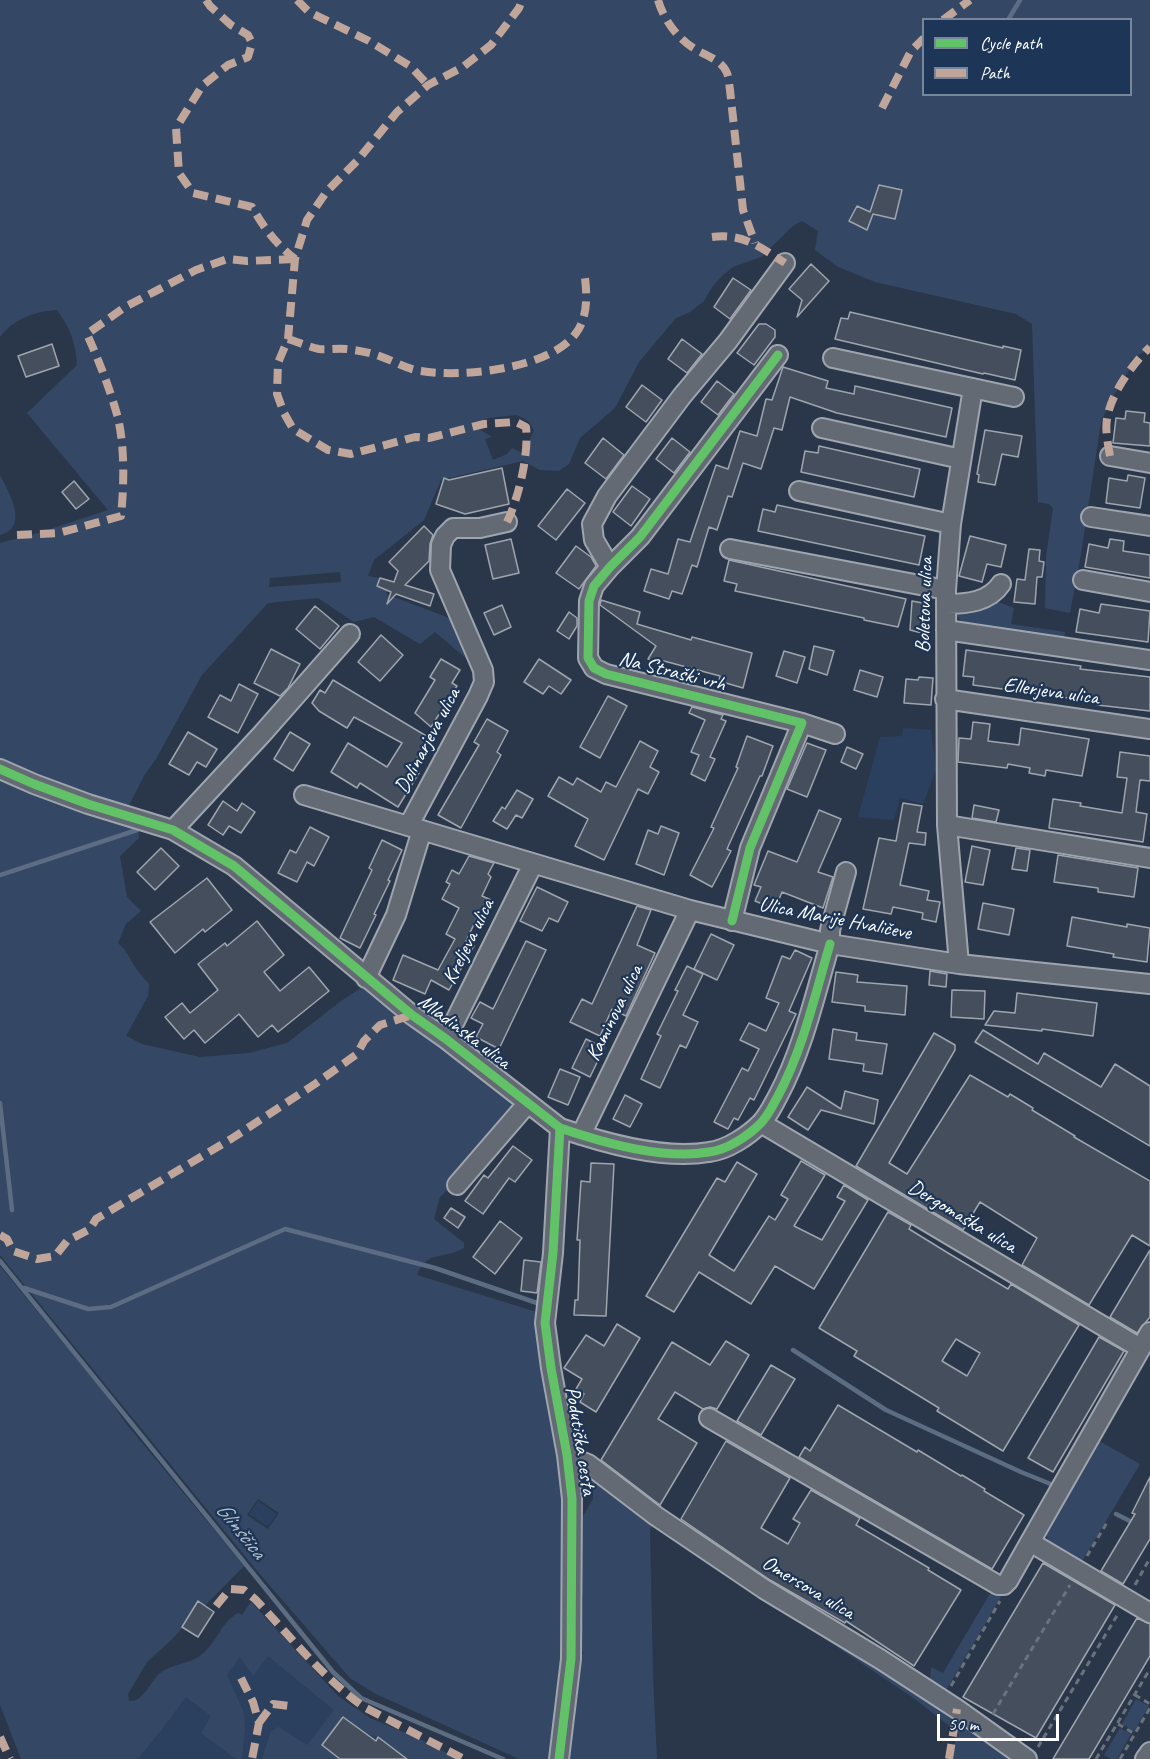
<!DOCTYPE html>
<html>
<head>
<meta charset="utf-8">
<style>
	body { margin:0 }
	#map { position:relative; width:1150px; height:1759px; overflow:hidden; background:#2a374a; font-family:Caveat,sans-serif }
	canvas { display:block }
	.legend { position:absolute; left:922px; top:18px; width:210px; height:78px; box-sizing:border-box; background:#1d3557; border:2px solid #77869a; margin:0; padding:8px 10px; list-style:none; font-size:18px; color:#fff }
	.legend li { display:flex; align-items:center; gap:12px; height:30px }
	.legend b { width:30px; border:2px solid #77869a }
	.scale { position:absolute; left:937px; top:1714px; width:122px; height:27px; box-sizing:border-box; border:3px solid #fff; border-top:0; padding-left:8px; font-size:18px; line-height:21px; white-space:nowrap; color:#fff; -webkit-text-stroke:4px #1d3557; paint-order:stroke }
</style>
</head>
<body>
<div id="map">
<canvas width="1150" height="1759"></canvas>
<ul class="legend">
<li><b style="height:8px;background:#61c268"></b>Cycle path</li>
<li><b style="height:8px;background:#c0a59a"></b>Path</li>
</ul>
<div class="scale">50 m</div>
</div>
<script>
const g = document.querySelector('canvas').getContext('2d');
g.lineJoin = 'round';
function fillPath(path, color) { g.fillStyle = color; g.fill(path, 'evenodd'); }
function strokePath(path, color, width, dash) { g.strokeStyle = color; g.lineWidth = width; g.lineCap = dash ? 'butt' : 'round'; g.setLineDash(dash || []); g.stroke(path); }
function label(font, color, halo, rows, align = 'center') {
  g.font = font + ' Caveat,sans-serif'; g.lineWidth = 4.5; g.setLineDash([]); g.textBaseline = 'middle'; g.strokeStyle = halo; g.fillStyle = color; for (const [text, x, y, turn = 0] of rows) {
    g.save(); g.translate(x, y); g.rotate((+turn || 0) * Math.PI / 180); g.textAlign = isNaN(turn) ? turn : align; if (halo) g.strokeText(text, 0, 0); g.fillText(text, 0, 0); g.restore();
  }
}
const built = new Path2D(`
	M903 728 931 730 936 770 923 804 900 798 894 820 858 817 880 737 902 736Z
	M258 1501 277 1514 268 1527 249 1514Z
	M251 1602 338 1696 370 1718 424 1741 458 1759H138L160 1732Z`);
const green = new Path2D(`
	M0 0H1150V348L1131 360 1130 369 1111 400 1101 422 1081 554 1070 613 1045 608 1046 557 1053 508 1049 504 1038 502 1032 324 1016 314 875 282 838 267 815 250 818 231 802 221 793 226 761 257 733 267 723 275 713 286 704 301 690 312 676 318 639 362 615 408 580 438 569 464 559 471 540 470 523 461 441 480 424 520 374 560 368 576 390 580 386 594 457 621 474 665 435 632 420 644 374 617 354 622 318 598 268 603 202 675 156 759 145 774 128 807 109 801 98 802 0 762V543L38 533 108 510 27 413 77 365C76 344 70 327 57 310 36 311 13 319 0 337ZM924 20H1130V94H924ZM517 415 528 421 534 430 524 454 512 448 507 454 493 460 485 439 492 437 471 424 488 418ZM340 572 341 582 269 587 270 578Z
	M0 475C9 492 30 528 0 535Z
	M998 602 1014 608 1011 624 1065 632 1064 639 971 624 961 621 957 616 959 610 986 607Z
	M0 775 138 822 139 838 120 856 127 897 141 911 126 924 118 943 125 950 137 970 149 984 148 996 126 1036 142 1044 200 1057 249 1053 287 1043 341 1001 364 986 515 1106 453 1185 440 1197 434 1219 464 1243V1248C443 1260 426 1250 417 1275L540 1313 566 1489 562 1596 566 1625 558 1700 553 1723 554 1759H519L374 1693 350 1678 258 1572 0 1255ZM258 1499 279 1513 268 1529 247 1515Z
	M0 1266 107 1396 124 1421 244 1566 169 1642 147 1662 128 1694 129 1701C144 1702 150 1682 159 1674 172 1663 189 1665 201 1655 217 1643 221 1622 238 1613L242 1615 251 1602 338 1696 370 1718 424 1741 458 1759H408L378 1737 365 1733 343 1717 322 1745 340 1759H262L271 1731 279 1727 307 1745 334 1710 268 1656 253 1676 240 1657 227 1675 244 1713 245 1729 242 1759H236L201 1733 211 1716 186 1697 160 1732 138 1759H21L0 1705Z
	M1094 1438 1140 1464 1081 1563 1050 1549 1044 1524Z
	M584 1468 1016 1759H953L956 1731 912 1697 653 1524 650 1530 653 1677 657 1759H566L573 1719 570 1706 576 1667 583 1653 580 1643 583 1600 579 1568 580 1530 583 1516 593 1499V1489L581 1480Z
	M1000 1589 1002 1595 945 1692 930 1681 931 1667 943 1673 992 1590Z
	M1136 1699 1149 1706 1134 1731 1122 1724Z
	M1120 1728 1131 1734 1117 1759H1111L1104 1755Z`);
const stream = new Path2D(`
	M1008 20 1020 0
	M0 875 137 830
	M0 1103 12 1210
	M0 1261 333 1672 361 1698 503 1759
	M24 1288 88 1309 111 1307 285 1229 435 1268 537 1303
	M793 1350 886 1410 1021 1472 1053 1485
	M1116 1514 1134 1523`);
const building = new Path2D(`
	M879 185 902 190 895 219 873 214 867 230 849 221 857 206 870 212Z
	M811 264 829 281 797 317 802 300 789 289Z
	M733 278 751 290 730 319 714 307Z
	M850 312 1003 348V346L1021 350 1015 380 984 373 983 374 835 339 841 318 848 319Z
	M759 324H766L775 330V337L754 365 737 353Z
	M682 339 702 354 687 373 668 359Z
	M52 344 59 366 26 377 18 356Z
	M783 367 828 381 826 388 854 394 855 386 952 408 946 437 837 413 790 397 782 430 774 428 761 469 743 463 732 497 728 496 717 530 709 527 697 567 692 565 682 594 672 591 669 599 644 591 651 569 668 574 678 539 690 542 716 465 728 469 740 431 757 436 766 399 772 400Z
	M717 381 734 394 718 415 701 402Z
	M642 385 662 400 646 422 626 407Z
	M1126 411 1145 413 1144 422 1150 423V446L1113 443 1116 418 1125 419Z
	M985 430 1022 436 1018 457 1002 454 995 485 978 482 979 475 977 474Z
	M603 438 624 455 606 479 585 463Z
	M672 438 690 452 674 473 656 459Z
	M819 446 920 469 914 497 801 472 805 451 818 453Z
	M502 468 509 504 465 514 436 504 444 478 449 480Z
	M1128 475 1145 478 1140 508 1106 503 1109 478 1127 481Z
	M74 481 89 499 76 509 62 492Z
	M632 486 650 499 631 526 613 512Z
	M567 489 585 503 556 540 538 526Z
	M777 505 925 536 919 565 758 531 763 509 775 512Z
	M424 526 433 535 430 544 429 561 405 585 434 594 430 606 396 594 387 604 391 592 377 586 380 578 394 582 398 571 389 562Z
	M970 536 1006 545 1001 567 987 564 982 582 959 576Z
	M511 539 519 573 493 579 485 545Z
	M1110 539 1124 541 1123 551 1150 555V578L1085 567 1089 544 1108 548Z
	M576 546 591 557 596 566 579 589 556 573Z
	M1029 549 1040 550 1039 561 1044 562 1042 577H1037L1035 604 1014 602 1017 579 1025 580Z
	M729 560 906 599 898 627 864 620V618L735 591 737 584 724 581Z
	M601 600 640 612 637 624 691 640 692 637 752 653 743 688 719 681 720 676 664 661V663L648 659 656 646 600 605Z
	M912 601 928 604 922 633 910 630Z
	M1101 604 1150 611 1148 642 1076 632 1080 609 1099 613Z
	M502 605 511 627 494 635 484 613Z
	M315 606 339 626 320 649 296 629Z
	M569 612 577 618V626L569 639 557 631Z
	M381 635 403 655 380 681 358 662Z
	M814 646 834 651 827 675 809 669Z
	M271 649 300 664 288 688 280 696 254 683Z
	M966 650 1081 666 1080 669 1150 677V711L1097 705 1098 702 973 685 974 677 963 676Z
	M784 651 805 657 797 683 776 676Z
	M441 659 460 670 452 683 457 686 431 727 415 713 435 680 430 677Z
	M539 659 571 680 561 694 549 686 543 694 524 682Z
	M860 670 883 677 877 697 854 690Z
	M919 677 933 678 931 705 904 703 906 679 918 680Z
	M333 680 428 737 412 768 419 773 398 807 360 783 357 788 331 772 348 743 387 767 402 743 354 717 347 728 319 711 312 703 320 690 325 693Z
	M239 684 258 694 238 733 208 717 220 695 231 701Z
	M608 696 627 706 600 758 580 747Z
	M692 707 723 715 721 719 726 721 710 757 715 759 705 781 691 774 699 755 691 752 705 720 689 713Z
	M487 719 508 731 497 752 501 755 461 828 438 815 479 745 474 742Z
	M973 722 990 724 988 741 1019 745 1021 728 1089 739 1082 776 1046 770 1045 776 1029 773 1030 768 1008 764 1007 768 958 762 959 738 971 739Z
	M188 732 217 749 206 767 197 762 189 775 169 764Z
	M290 732 310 744 293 771 274 759Z
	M747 736 773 746 762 776H760L727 849 731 851 712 887 690 875 714 828 711 827 738 768 736 767Z
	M640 741 658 751 650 767 659 772 648 794 638 789 604 860 575 846 588 819 548 796 559 777 573 785 577 778 601 792 606 782 616 787Z
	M807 743 826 750 807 797 787 789Z
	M847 747 863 754 856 769 841 762Z
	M1120 752 1150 756V781L1140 780 1136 812 1147 814 1143 842 1049 828 1053 799 1081 803 1080 806 1122 813 1127 778 1117 777Z
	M517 790 533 799 522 818 516 815 507 829 493 821 502 807 505 809Z
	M223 801 237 811 242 803 255 812 241 833 229 826 223 835 208 825Z
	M903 803 922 806 917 832 926 833 925 845 909 843 900 885 929 891 927 900 940 902 936 922 922 919 923 913 893 907 891 914 863 909 879 838 896 841Z
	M974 805 999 810 996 822 972 818Z
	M819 810 841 819 818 872 833 877 823 908 782 892 775 909 755 901 761 887 754 885 768 851 797 862Z
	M661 826 679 833 664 875 636 864 648 830 658 834Z
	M310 827 329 837 314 866 307 862 297 882 278 873 290 850 296 853Z
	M382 840 402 850 388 880 390 881 374 914 376 915 360 948 340 938 372 870 369 868Z
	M972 846 990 850 983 885 965 882Z
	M161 848 179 866 155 890 137 872Z
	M1016 848 1030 850 1027 871 1012 869Z
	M1058 855 1138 868 1134 897 1098 892V888L1054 882Z
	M469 856 494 863 488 874 491 877 482 896 491 900 481 919 477 918 466 941 474 946 449 990 431 980 425 994 393 980 403 955 438 970 455 939 446 934 459 908 442 899 450 884 446 882 452 870 459 874Z
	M207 878 232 910 205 932 203 929 175 953 150 922Z
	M537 887 568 902 558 922 549 918 542 931 520 921Z
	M983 903 1014 909 1009 935 978 929Z
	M637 906 651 910 637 945 655 953 626 1016 612 1009 600 1036 570 1022 582 999 592 1004Z
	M1072 917 1127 927V924L1150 928 1147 962 1113 957 1114 954 1067 946Z
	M257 921 284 955 264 972 280 991 309 967 329 991 278 1032 272 1025 258 1037 239 1014 205 1043 194 1030 184 1039 165 1017 182 1003 190 1013 218 990 198 964 225 943 227 946Z
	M711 934 734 945 717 980 694 969Z
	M526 941 546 950 499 1049 476 1037 483 1024 471 1018 480 1002 493 1009Z
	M795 950 812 958 789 1011 796 1014 754 1100 750 1098 738 1120 734 1118 728 1129 714 1122 742 1068 748 1071 759 1049 740 1040 749 1023 766 1031 779 1003 766 998 782 956 790 959Z
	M687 966 703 974 683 1015 698 1022 686 1048 680 1045 660 1088 641 1079 661 1036 657 1034 678 991 675 990Z
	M930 971 947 974 946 987 929 985Z
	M836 972 858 975 857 982 907 986 905 1015 865 1011V1006L832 1002Z
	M952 990 985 991 984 1019 951 1017Z
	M1017 993 1097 1003 1093 1036 1042 1029V1031L985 1025 994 1011 1015 1013Z
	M833 1029 857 1033 856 1040 887 1044 882 1074 863 1071 864 1064 829 1059Z
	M983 1030 1038 1064 1044 1053 1101 1087 1115 1064 1150 1086V1146L975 1042Z
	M934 1033 955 1045V1050L889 1163 907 1174 970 1075 1008 1097 1010 1094 1033 1108 1032 1110 1075 1136 1074 1137 1150 1181V1246L1132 1235 1089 1305 1022 1265 1037 1238 980 1202 963 1230 856 1166Z
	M586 1039 604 1048 590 1077 572 1068Z
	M560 1069 580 1077 568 1105 548 1097Z
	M807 1087 841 1109 845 1091 878 1100 874 1124 821 1110 808 1130 788 1117Z
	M625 1095 642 1104 630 1127 613 1119Z
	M513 1146 532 1160 515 1182 509 1178 483 1214 465 1201 484 1175 488 1178Z
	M801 1161 825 1175 794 1226 822 1240 845 1201 837 1197 844 1185 868 1200 814 1289 775 1266 751 1304 699 1272 674 1312 646 1296 717 1178 725 1182 737 1162 757 1174 709 1255 734 1271 769 1216 775 1220 788 1199 781 1195Z
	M591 1163 614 1164 606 1316 574 1315 575 1300H578L580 1240H577L581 1181 590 1182Z
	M451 1208 465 1217 458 1228 444 1218Z
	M888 1212 911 1225 909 1229 948 1253 1008 1289 1011 1284 1079 1325 1003 1451 937 1411 939 1408 854 1356 857 1351 819 1328ZM956 1339 980 1353 967 1376 942 1361Z
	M500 1221 522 1238 495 1274 473 1257Z
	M1150 1250V1317L1137 1333 1110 1317Z
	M524 1260 541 1262 537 1293 521 1291Z
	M617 1324 640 1338 596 1412 580 1402 584 1394 576 1389 582 1379 564 1368 586 1335 604 1346Z
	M1099 1337 1124 1351 1053 1472 1028 1458Z
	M726 1341 749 1355 717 1409 710 1407 703 1409 675 1392 658 1419 697 1443 660 1505 601 1460 672 1342 710 1365Z
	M771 1365 795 1379 761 1435 737 1421Z
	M838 1405 917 1452 918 1450 961 1476 962 1475 985 1489 984 1491 1024 1515 992 1569 799 1457 805 1447 810 1451Z
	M726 1441 790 1478 761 1528 788 1544 800 1523 793 1519 811 1490 860 1518 856 1525 929 1568 928 1570 961 1590 914 1666 846 1621 845 1623 770 1580 681 1519Z
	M1150 1477V1539L1123 1584 1101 1571 1135 1514 1132 1513Z
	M1043 1563 1115 1605 1036 1738 963 1697Z
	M198 1601 214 1612 198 1637 182 1627Z
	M1137 1618 1150 1624V1656L1089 1759H1053Z
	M343 1717 376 1741 378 1737 407 1759H340L322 1745Z`);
const path = new Path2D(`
	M1087 1556 1108 1521
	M1135 1585 1150 1558
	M951 1686 1000 1601
	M1135 1695 1150 1704
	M993 1714 1070 1585
	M1118 1724 1135 1734
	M1038 1747 1118 1614
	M1096 1759 1150 1669
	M1120 1759 1150 1708`);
const minor = new Path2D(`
	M833 358 1014 397
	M822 428 961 459
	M1110 456 1150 463
	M799 491 951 524
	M1091 517 1150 526
	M730 549 946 590
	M610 567 594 540 592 524 607 496 682 396 728 341 785 263
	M1083 580 1150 592
	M946 604C967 604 989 602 1001 584
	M946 630 1150 660
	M945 699 1150 729
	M802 723 835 734
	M0 769 34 784 88 804 173 830 234 866 412 1015 446 1039 560 1128C604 1143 663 1160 709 1152 727 1150 748 1136 761 1123 768 1116 773 1105 778 1096 803 1049 815 995 830 944V930L846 872
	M304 795 690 910 830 944 959 964 1150 984
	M409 825 478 696 484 682 483 670 440 570 441 545 445 536 453 528H480L507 522
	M947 825 1150 858
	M173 830 262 734 350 634
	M732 921 750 848 802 723 606 674 594 668 588 658 589 601 594 586 610 567 640 537 778 355
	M959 964 947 825 946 590 951 524 973 388
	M366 978 396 915 422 830
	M446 1039 533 864
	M761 1123 1140 1348
	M581 1135 690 910
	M457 1185 527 1104
	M709 1418 998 1585H1004L1008 1581 1030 1542 1150 1613
	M567 1455 588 1464 656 1516 764 1589 880 1659 957 1709 1027 1759
	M1030 1542 1150 1332
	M559 1759 571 1659 572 1499 567 1455 551 1368 545 1323 553 1253 560 1128
	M1145 1759 1150 1752`);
const quiet = new Path2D(`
	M206 0 210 6 231 25 248 35 252 43 248 57 228 65 202 86 176 128 179 173 193 193 252 207C264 228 276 244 295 259
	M297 0 309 12 369 41 410 66 428 85
	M658 0C664 20 677 38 695 49 705 55 721 60 726 71 729 76 729 84 730 90L743 210 755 243
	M943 20 970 0
	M882 108 911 51 924 38
	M712 237C743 233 760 247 785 263
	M288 339C298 342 309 347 319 349 328 350 337 348 346 349 357 350 372 353 382 357 396 362 406 369 421 371 460 378 551 369 576 333 589 316 587 290 584 271
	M1110 456C1108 444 1105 431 1107 419 1111 393 1132 365 1150 347
	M507 522C519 497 529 454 526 427L516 422 484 424 429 438 415 437 351 454 328 450 293 429 284 413 277 394 278 363 288 339 295 259 307 220 327 191 357 161 397 112 428 85 463 67 491 45 519 8 522 0
	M17 535 59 533 121 516C124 485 125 449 118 418 110 389 99 361 87 334L125 307 196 270 227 259 247 261 295 259
	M0 1235 7 1239 13 1251 37 1259 55 1256 67 1241 90 1229 96 1219 231 1139 315 1084 357 1054 364 1041 380 1025 412 1015
	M216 1606 230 1589 244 1590 255 1599C290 1636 322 1677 364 1707L464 1759
	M241 1678 253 1702 259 1723 252 1759
	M259 1723 273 1704 289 1706
	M0 1737 10 1759
	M949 1759 957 1709`);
const cycleway = new Path2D(`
	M0 769 34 784 88 804 173 830 234 866 412 1015 446 1039 560 1128C604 1143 663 1160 709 1152 727 1150 748 1136 761 1123 768 1116 773 1105 778 1096 803 1049 815 995 830 944
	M732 921 750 848 802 723 606 674 594 668 588 658 589 601 594 586 610 567 640 537 778 355
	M559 1759 571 1659 572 1499 567 1455 551 1368 545 1323 553 1253 560 1128`);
const streetNames = [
	["Boletova ulica",925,605,-88],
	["Na Straški vrh",672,672,14],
	["Ellerjeva ulica",1051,692,8],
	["Dolinarjeva ulica",428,741,-62],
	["Ulica Marije Hvaličeve",835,919,11],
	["Kreljeva ulica",469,942,-64],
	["Kaminova ulica",615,1013,-64],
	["Mladinska ulica",464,1032,37],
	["Dergomaška ulica",962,1217,31],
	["Podutiška cesta",580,1441,81],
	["Omersova ulica",808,1588,31]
];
const waterNames = [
	["Glinščica",240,1531,51]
];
fillPath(built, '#2a405e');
fillPath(green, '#344865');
strokePath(stream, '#5c6d83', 4.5);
fillPath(building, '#444e5c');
strokePath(building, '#9fa5ae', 1.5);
strokePath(minor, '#9fa5ae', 22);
strokePath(path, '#6a727c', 3, [6, 4.5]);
strokePath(minor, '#636a74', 18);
strokePath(quiet, '#c0a59a', 8, [15, 8]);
strokePath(cycleway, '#61c268', 9);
label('21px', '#fff', '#1d3557', streetNames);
label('italic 22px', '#b8c0ca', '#1d3557', waterNames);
</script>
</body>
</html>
